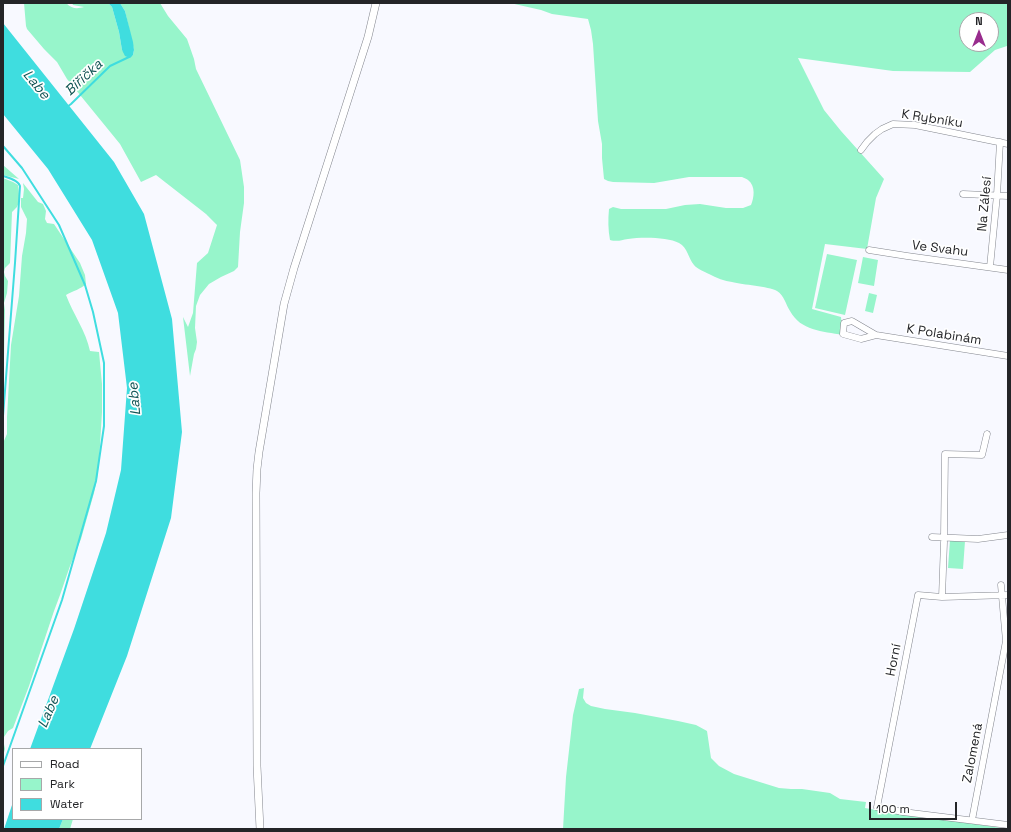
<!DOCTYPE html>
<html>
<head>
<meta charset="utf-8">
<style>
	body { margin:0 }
	#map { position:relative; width:1011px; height:832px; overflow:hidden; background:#f8f9ff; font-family:"Space Grotesk",sans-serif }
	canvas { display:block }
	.frame { position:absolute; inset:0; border:4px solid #242528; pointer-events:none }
	.legend { position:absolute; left:12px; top:748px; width:130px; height:72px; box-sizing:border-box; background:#fff; border:1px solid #a7a8a9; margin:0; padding:5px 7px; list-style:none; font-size:12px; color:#242528 }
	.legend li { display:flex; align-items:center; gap:8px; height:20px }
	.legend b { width:20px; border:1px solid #a7a8a9 }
	.north { position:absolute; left:959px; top:12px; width:40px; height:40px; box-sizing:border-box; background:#fff; border:1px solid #a7a8a9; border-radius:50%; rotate:0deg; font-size:11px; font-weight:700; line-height:16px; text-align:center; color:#242528 }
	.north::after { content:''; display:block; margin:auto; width:14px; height:18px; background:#982c8d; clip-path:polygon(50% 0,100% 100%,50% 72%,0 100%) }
	.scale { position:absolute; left:869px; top:802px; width:88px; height:18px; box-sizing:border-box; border:2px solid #242528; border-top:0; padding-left:5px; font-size:12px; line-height:14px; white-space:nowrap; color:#242528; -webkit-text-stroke:3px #fff; paint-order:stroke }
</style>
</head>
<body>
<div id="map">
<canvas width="1011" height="832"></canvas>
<div class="frame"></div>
<ul class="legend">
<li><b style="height:5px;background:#fff"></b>Road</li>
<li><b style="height:11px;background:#97f5cb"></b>Park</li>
<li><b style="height:11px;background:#3fdddf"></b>Water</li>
</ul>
<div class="north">N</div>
<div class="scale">100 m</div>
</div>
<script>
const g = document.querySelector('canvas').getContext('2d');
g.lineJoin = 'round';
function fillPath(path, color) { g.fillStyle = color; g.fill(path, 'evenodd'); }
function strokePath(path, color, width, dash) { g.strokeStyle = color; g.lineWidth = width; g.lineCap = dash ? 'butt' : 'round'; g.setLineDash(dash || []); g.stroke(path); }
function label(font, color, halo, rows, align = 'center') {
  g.font = font + ' "Space Grotesk",sans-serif'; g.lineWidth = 3.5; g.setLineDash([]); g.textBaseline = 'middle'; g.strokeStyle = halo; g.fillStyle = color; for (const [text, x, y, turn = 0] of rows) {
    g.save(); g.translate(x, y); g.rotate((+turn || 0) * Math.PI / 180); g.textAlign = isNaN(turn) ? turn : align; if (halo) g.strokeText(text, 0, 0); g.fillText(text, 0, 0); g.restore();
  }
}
const green = new Path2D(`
	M24 3H66C72 9 77 9 84 7L73 5 72 3H108L112 7 119 32 122 50 129 57 133 55 134 50 125 11 120 3H160L168 16 187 39 194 59 196 69 240 160 244 187V203L240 232 238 267 234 271 221 277 209 284 200 295 196 306 195 328 197 342 196 349 194 354 190 376 183 317 188 327 193 313 197 263 208 253 217 225 206 214 156 175 141 182 120 144 67 79 57 62 44 49 27 29 26 26Z
	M510 3H1008V46H1007L995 50 970 72 893 71 798 58 824 110 841 131 884 179 876 198 867 249 825 244 812 309 841 317 843 335C822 331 801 331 790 311 786 305 784 295 777 291 768 286 743 285 732 282 725 281 716 278 709 274 705 272 697 269 694 265 688 258 688 248 679 243 668 237 641 237 628 239 621 240 618 242 610 240 608 230 608 219 609 209L613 207 621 209H666L685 205 700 204 726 208H743L751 205C754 198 756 186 748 180 747 179 744 178 742 177H689L654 183 613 182 608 181 604 179 602 158V144L598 121 593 44 591 30 588 19 552 14 541 10ZM967 20H991V44H967Z
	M3 165 19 179 3 175Z
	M3 178 13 182 18 185C19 191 20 202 17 207 16 208 13 211 12 212L10 263 5 268 4 272 5 276 8 281 7 293 4 303 5 310 4 358 3 369Z
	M23 183 38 202 43 204 46 211 45 219 47 223 54 224 80 263 85 275 86 284C81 289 73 291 66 295 73 314 86 331 90 351L99 352 102 384V412L99 462 97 479 94 493 81 539 70 566 60 595 54 611 29 686 13 728 8 731 4 737V744L5 749 3 756V443L7 434V417L11 345 19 296 22 256 26 233 27 219 21 207V198H23L24 189Z
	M827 254 857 260 845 315 815 308Z
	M863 257 878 260 874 286 858 283Z
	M869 293 877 295 873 313 865 311Z
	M950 540 965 541 963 569 948 568Z
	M584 688 583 698 586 703 591 706 605 709 635 713 678 721 696 725 707 731 711 758 719 766 734 774 779 788 791 789H802L830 793 840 799 866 802 865 808 904 815 964 821 968 823 1008 829H563L566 777 573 715 579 689Z
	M63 819H73L70 829H59Z`);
const water = new Path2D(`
	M108 3H120L125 11 133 42 134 50 133 55 130 58 125 56 122 50 119 32 112 7Z
	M3 23 114 162 144 214 172 319 182 432 171 518 127 656 90 749H30L74 629 106 533 121 470 127 388 118 313 92 240 48 169 3 114Z
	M13 802V819H63L59 829H4Z`);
const stream = new Path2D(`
	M67 107 71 104 110 66 129 57V55
	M3 146 22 168 59 225 85 285 93 312 104 363V426L96 481 62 600 3 766
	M3 176C9 178 18 180 20 186L15 263 3 416`);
const minor = new Path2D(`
	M861 150 867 142 875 134 882 129 893 124 915 125 1008 144
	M963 194 1008 196
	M869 250 907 256 1008 270
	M990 267 997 195 1000 142
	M876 335 852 321 844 323 843 334 861 339 876 335 1008 356
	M932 537 978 539 1008 535
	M944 537 945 454 982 455 987 434
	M1008 595 942 597 918 595 877 807 903 812 1008 825
	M942 597 944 542
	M972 820 1006 641 1001 585`);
const tertiary = new Path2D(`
	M260 829 257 766 256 493 257 469 259 452 284 304 294 268 368 37 376 3`);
const streetNames = [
	["K Rybníku",932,119,9],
	["Na Zálesí",985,204,-85],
	["Ve Svahu",940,249,7],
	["K Polabinám",944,335,9],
	["Horní",894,660,-79],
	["Zalomená",973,753,-79]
];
const waterNames = [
	["Biřička",84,78,-43],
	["Labe",36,85,50],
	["Labe",135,399,-95],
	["Labe",49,712,-67]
];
fillPath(green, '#97f5cb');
fillPath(water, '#3fdddf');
strokePath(stream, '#3fdddf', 2);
strokePath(minor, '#83868e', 7);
strokePath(tertiary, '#83868e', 8);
strokePath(minor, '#fff', 6);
strokePath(tertiary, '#fff', 7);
label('13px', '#242528', '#fff', streetNames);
label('italic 14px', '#135555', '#fff', waterNames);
</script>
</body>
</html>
